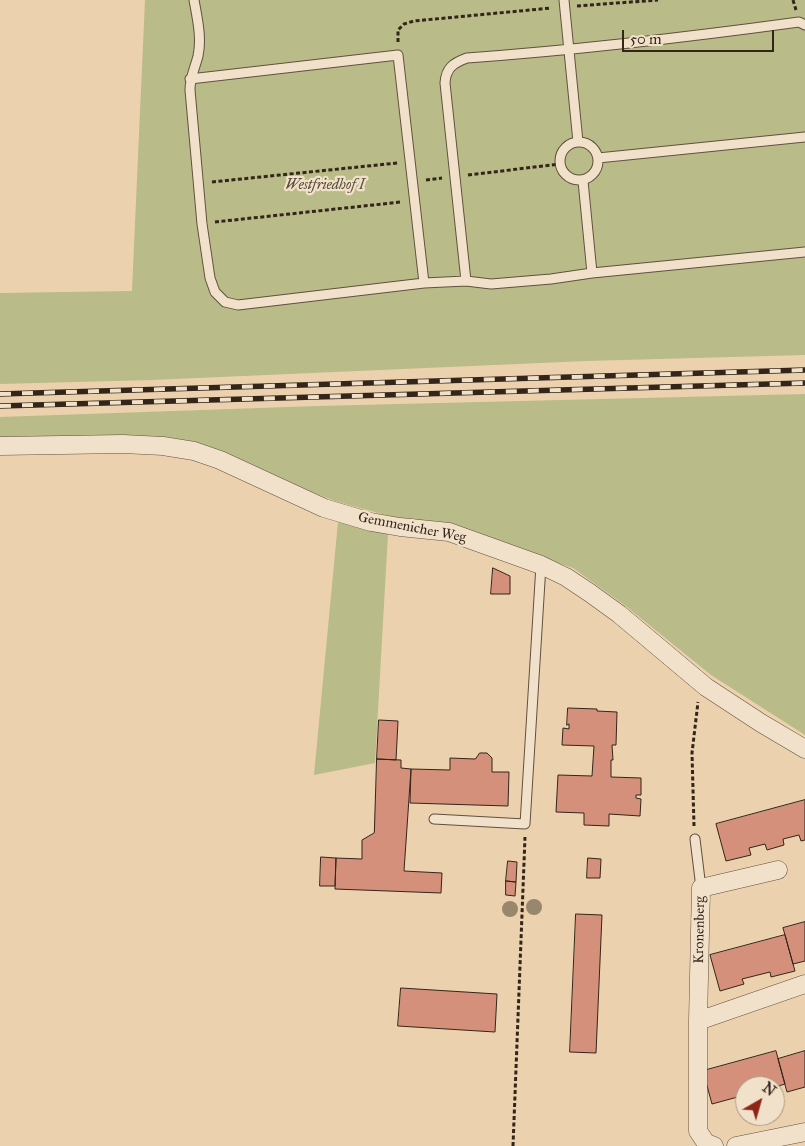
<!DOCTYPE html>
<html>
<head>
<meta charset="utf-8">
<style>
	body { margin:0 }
	#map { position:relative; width:805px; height:1146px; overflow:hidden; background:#ebd1ad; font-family:"IM FELL Great Primer",serif }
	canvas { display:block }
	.north { position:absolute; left:735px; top:1076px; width:50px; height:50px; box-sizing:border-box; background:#f2e1ca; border:1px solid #a69684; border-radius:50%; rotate:38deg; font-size:14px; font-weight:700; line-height:20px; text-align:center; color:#33251a }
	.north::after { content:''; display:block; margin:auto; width:18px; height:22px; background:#8f2418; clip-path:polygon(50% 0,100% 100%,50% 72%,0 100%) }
	.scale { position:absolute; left:622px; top:30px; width:152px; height:22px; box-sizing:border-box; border:2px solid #33251a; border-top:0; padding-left:6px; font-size:15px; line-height:18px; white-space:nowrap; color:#33251a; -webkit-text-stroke:4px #f2e1ca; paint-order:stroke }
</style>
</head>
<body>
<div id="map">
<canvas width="805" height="1146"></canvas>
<div class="north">N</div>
<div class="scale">50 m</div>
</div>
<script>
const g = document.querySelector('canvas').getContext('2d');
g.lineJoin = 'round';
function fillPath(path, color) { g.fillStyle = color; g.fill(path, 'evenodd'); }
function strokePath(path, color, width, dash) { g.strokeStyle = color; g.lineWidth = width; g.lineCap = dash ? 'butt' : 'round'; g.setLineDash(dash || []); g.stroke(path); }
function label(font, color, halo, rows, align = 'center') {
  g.font = font + ' "IM FELL Great Primer",serif'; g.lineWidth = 4.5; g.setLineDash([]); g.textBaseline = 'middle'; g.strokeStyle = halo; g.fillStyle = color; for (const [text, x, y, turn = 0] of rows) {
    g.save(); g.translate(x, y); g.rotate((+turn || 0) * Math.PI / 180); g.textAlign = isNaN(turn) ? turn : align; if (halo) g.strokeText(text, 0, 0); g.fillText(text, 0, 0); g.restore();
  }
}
const green = new Path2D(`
	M145 0H805V355L586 361 152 380 0 384V293L132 291Z
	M805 394V735L711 675 627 607 573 568 553 561 468 531 400 519 335 501 181 442 145 436 0 440V417L318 406Z
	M338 522 388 534 375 763 314 775Z`);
const building = new Path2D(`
	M493 568 510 576V594H491Z
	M568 708 597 709V711L617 712 616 745H612L613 760H611V777L641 778V795H636V798L641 799 640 816 609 814V826L584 825V813L556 812 558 775 592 776 594 746 562 745 563 728 569 729V724L567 725Z
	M379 720 398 721 396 760 377 759Z
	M480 753H487L492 758V772H509L508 806 410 803 411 769 450 770V758L475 759Z
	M377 759 401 760V768L411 769 404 871 442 873 441 893 335 889 336 858 362 859V840L374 833Z
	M805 800V840L801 841 799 835 783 839 784 845 767 850 765 844 749 848 751 855 726 861 716 824Z
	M321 857 336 858 335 886H320Z
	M588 858 601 859 600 878H587Z
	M508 861 517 862 516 882 506 881Z
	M506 881 516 882 515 896 506 895Z
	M576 914 602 915 596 1053 570 1052Z
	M805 922V961L793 964 783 928Z
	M785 935 795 971 771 977 770 972 742 979 744 984 720 991 710 955Z
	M401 988 497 994 495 1032 398 1026Z
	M776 1051 785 1084 775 1087 745 1086V1095L712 1104 703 1071Z
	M805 1051V1087L787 1092 778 1059Z`);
const path = new Path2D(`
	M793 0 796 10
	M577 6 658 0
	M398 42V30L404 24 414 21 551 8
	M468 175 560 164
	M426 180 442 178
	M212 182 397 163
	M215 222 401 202
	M694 826 692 753 698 702
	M513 1146 525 837`);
const service = new Path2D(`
	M194 0C197 17 202 38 198 56 195 68 190 77 190 90L202 224 210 278 215 292 225 302 238 305 424 283 466 281 491 284 551 279 592 273 805 252
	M564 0 578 142
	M190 79 398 55 424 283
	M560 161a19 19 0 1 1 38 0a19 19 0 1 1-38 0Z
	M598 158 805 137
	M583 181 592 273
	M466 281 445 83C446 68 453 63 467 58 578 50 689 37 799 22L805 25
	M434 819 525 824 541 565
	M695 839 701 888`);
const minor = new Path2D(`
	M0 446 123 444 163 446 194 451 220 460 324 508 371 522 400 527 449 532 541 565 566 577 590 593 619 614 706 687 761 723 805 749
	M698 1021 805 984
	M714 1146 706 1143 698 1131V1021L701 888 778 870
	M736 1146 805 1132`);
const rail = new Path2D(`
	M0 394 805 370
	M0 406 805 383`);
const trees = [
	[534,907],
	[510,909]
];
const parkNames = [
	["Westfriedhof I",325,186]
];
const streetNames = [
	["Gemmenicher Weg",412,528,11],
	["Kronenberg",700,930,-89]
];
fillPath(green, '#b9bb89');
fillPath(building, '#d4907a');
strokePath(building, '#33251a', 1);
strokePath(service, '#61503f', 11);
strokePath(minor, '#61503f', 19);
strokePath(path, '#33251a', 3, [4, 2.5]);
strokePath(service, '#f2e1ca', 9);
strokePath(minor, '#f2e1ca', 18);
strokePath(rail, '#33251a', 5.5);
strokePath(rail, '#f2e1ca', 4, [11]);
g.fillStyle = '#98876c';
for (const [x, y] of trees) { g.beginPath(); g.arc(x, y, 8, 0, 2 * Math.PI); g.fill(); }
label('italic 14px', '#544a36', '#f2e1ca', parkNames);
label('14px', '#33251a', '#f2e1ca', streetNames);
</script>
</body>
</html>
